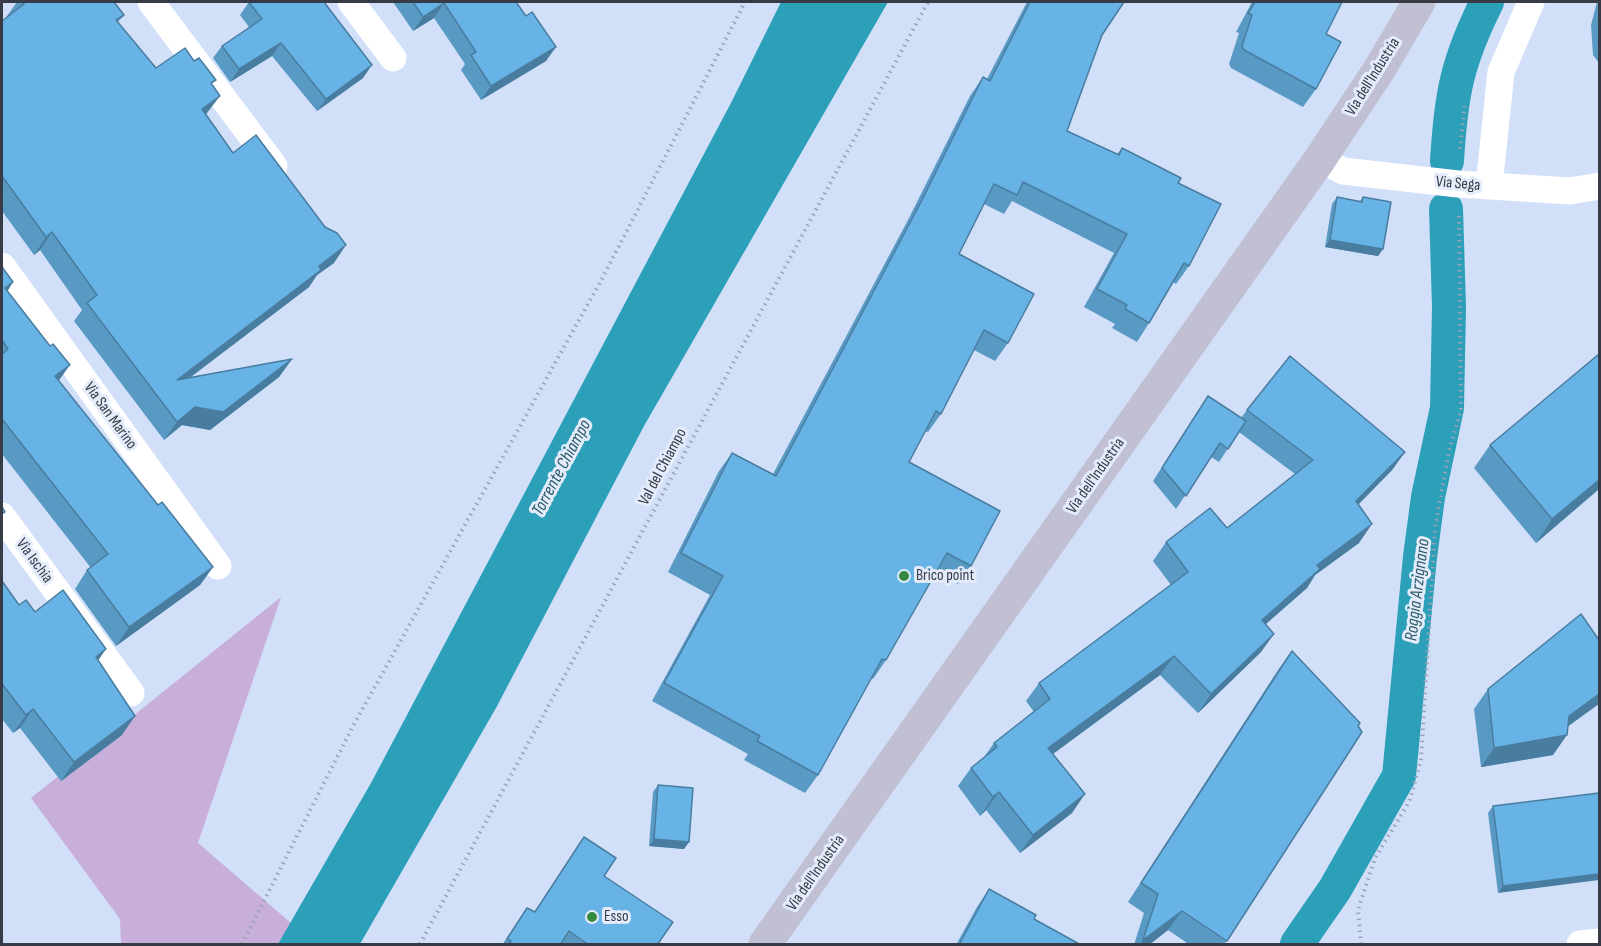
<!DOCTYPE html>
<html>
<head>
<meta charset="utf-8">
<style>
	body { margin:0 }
	#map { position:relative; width:1601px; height:946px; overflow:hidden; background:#d2dff9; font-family:"Sofia Sans Condensed",sans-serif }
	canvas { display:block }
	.frame { position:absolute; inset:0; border:3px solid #363b45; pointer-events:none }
</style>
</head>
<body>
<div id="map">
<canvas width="1601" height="946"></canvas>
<div class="frame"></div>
</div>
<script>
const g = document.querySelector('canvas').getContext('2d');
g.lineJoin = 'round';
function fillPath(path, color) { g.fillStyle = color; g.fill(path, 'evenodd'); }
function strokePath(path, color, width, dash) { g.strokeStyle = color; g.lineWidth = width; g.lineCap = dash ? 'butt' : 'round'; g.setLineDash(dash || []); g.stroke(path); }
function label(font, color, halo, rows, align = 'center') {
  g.font = font + ' "Sofia Sans Condensed",sans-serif'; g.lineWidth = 6; g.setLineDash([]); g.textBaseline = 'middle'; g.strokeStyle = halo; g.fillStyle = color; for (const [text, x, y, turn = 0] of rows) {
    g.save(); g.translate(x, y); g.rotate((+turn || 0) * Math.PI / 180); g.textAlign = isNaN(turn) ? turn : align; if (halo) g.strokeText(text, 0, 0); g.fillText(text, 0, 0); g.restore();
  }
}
const green = new Path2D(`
	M281 597 198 843 291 923 278 944H121L120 919 31 798Z`);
const water = new Path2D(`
	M781 2H888L644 426 496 708 360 944H278L371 783 732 101Z`);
const canal = new Path2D(`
	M1447 161C1451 94 1457 62 1487 2
	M1297 944 1335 889 1399 776 1420 557 1428 497 1447 408 1449 307 1446 209`);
const path = new Path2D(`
	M1460 149 1465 103
	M242 944 352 728 603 277 745 2
	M420 944 928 2
	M1361 944 1358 910 1375 858 1409 802 1421 760 1435 528 1449 451 1461 411 1459 214`);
const street = new Path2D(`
	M151 2 274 166
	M351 2 393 58
	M1320 159 1343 171 1458 184 1570 191 1600 186
	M1489 186 1501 72 1531 2
	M2 266 218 566
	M2 516 131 693
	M1580 944 1600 942`);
const secondary = new Path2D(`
	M765 944 1320 159 1379 70 1419 2`);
const wall = new Path2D(`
	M17 2H114L124 15 118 22 156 68 212 85 207 113 206 114 233 153 334 263 317 275 309 287 191 377 292 359 279 377 210 430 182 425 164 440 74 321 82 310 40 250 34 255 2 211V21L8 17 7 16Z
	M249 2 363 78 317 111 272 56 230 82 213 58 222 46 249 27 240 15Z
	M393 2H516L546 61 481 100 461 70 465 64 434 18 413 31Z
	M1027 2H1124L1102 35 1067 131 1117 154 1122 148 1178 183 1189 266 1176 284 1173 282 1149 323 1137 342 1112 328 1115 324 1084 307 1114 253 1012 201 1004 214 984 204 959 254 1008 343 995 361 974 350 941 414 928 432 925 431 909 462 971 566 958 584 936 573 886 660 873 679 871 678 818 775 805 793 744 760 748 754 652 701 710 595 668 572 719 471 732 453 773 474 909 218 970 96 983 77 987 79Z
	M1252 2H1342L1326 34 1316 89 1303 107 1231 68 1229 64 1239 33 1236 32Z
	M1597 2H1599V63L1593 55 1591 25Z
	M1337 197 1360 201 1363 197 1383 249 1378 256 1325 247 1332 204Z
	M2 267 13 282 7 291 58 381 158 505 213 567 200 585 116 646 75 589 87 570 91 568 2 454Z
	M1208 396 1241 418 1247 410 1405 452 1392 470 1358 505 1359 543 1315 575 1307 588 1265 624 1261 652 1198 713 1160 675 1053 754 1072 813 1020 853 986 810 980 816 958 786 971 768 984 757 994 743 1034 712 1026 701 1039 683 1171 585 1153 561 1166 542 1227 528 1295 474 1239 432 1219 462 1211 457 1176 509 1153 481Z
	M1490 445 1599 489 1536 543 1474 468Z
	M2 581 19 605 35 612 98 661 122 735 61 781 20 728 13 733 2 719Z
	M1292 651 1358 726 1362 732 1224 945H1190L1168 930 1149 945H1134L1144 913 1128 902 1278 670Z
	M1488 689 1553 755 1481 767 1474 709Z
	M658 785 689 842 684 849 649 846 653 792Z
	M1599 793 1498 893 1488 813 1493 806Z
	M604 876 657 945H502L527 908 534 912Z
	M989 889 1034 919 1081 945H956L977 907Z`);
const shadedWall = new Path2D(`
	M444 3 434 18 413 31 423 17Z
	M281 43 272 56 230 82 239 69Z
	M556 47 546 61 481 100 491 86Z
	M372 65 363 78 317 111 326 99Z
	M220 96 207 113 190 127 202 109Z
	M52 232 40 250 34 255 46 237Z
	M1330 240 1383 249 1378 256 1325 247Z
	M346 245 334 263 317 275 309 287 164 397 177 380Z
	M13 282 2 300 5 288Z
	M292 359 279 377 210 430 182 425 164 440 177 422 195 407Z
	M70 365 57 383 55 376Z
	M1405 452 1392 470 1343 520 1356 501Z
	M1599 480V489L1536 543 1552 519Z
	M1372 524 1359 543 1315 575 1307 588 1249 639 1262 620 1317 565Z
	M213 567 200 585 116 646 129 627Z
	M1274 634 1261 652 1198 713 1211 694Z
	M106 649 93 668 96 657Z
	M1174 656 1160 675 1035 767 1048 748Z
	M1599 694V704L1556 735 1569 716Z
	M33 709 20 728 13 733 26 715Z
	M135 716 122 735 61 781 74 762Z
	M1567 735 1553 755 1481 767 1494 748Z
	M999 792 986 810 980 816 993 797Z
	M1085 794 1072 813 1020 853 1033 835Z
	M654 839 689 842 684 849 649 846Z
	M1599 874V880L1498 893 1503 886Z
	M1182 911 1168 930 1149 945H1140L1143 940Z`);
const building = new Path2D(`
	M22 2H114L124 15 116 20 156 68 185 48 194 61 199 58 216 80 211 83 220 96 202 109 233 153 256 135 325 227 337 233 346 245 319 266 321 270 177 380 292 359 223 412 195 407 177 422 87 303 97 295 52 232 46 237 2 176V21L24 4Z
	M249 2H324L372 65 326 99 281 43 239 69 222 46 262 19Z
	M413 2H516L526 16 532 12 556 47 491 86 471 55 476 52 444 3 423 17Z
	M1030 2H1124L1102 35 1067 131 1119 155 1122 148 1181 178 1178 183 1221 204 1189 266 1184 263 1149 323 1125 309 1127 305 1097 289 1127 234 1023 182 1017 195 994 184 959 254 1034 294 1008 343 984 330 941 414 936 411 909 462 1000 511 971 566 947 553 886 660 882 659 818 775 757 741 760 736 664 683 723 576 681 553 732 453 776 476 922 200 983 77 990 81Z
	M1255 2H1342L1326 34 1341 42 1316 89 1244 50 1242 46 1252 15 1248 13Z
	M1337 197 1362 202 1363 197 1391 202 1383 249 1330 240Z
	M2 267 13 282 5 288 50 346 53 344 70 365 55 376 158 505 162 502 213 567 129 627 87 570 108 554 2 419V354L8 349 2 340Z
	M1599 354V480L1552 519 1490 445Z
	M1290 356 1405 452 1356 501 1372 524 1317 565 1320 569 1262 620 1274 634 1211 694 1174 656 1048 748 1085 794 1033 835 999 792 993 797 971 768 997 747 994 743 1050 699 1039 683 1188 572 1166 542 1210 508 1227 528 1313 460 1247 410Z
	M1208 396 1246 421 1228 449 1220 443 1186 496 1162 468Z
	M2 507 5 512 2 514Z
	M2 581 19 605 26 600 35 612 63 590 106 649 96 657 135 716 74 762 33 709 26 715 2 684Z
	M1581 614 1599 640V694L1569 716 1567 735 1494 748 1488 689Z
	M1292 651 1360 723 1358 726 1362 732 1227 941 1182 911 1143 940 1158 894 1141 883Z
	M658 785 693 788 689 842 654 839Z
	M1599 793V874L1503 886 1493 806Z
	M584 837 616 858 604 876 673 922 657 945H589L569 931 560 945H509L511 941 507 939 527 908 535 912Z
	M989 889 1036 915 1034 919 1081 945H959Z`);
const markers = [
	[904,576,6,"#328b3c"],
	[592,917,6,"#328b3c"]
];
const streetNames = [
	["Via dell'Industria",1373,77,-58],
	["Via Sega",1458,184,5],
	["Via San Marino",110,416,54],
	["Val del Chiampo",663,467,-62],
	["Via dell'Industria",1096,476,-55],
	["Via Ischia",34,561,54],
	["Via dell'Industria",816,873,-55]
];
const poiNames = [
	["Brico point",916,576],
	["Esso",604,917]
];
const waterNames = [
	["Torrente Chiampo",562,468,-62],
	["Roggia Arzignano",1418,590,-83]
];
fillPath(green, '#c8afda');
fillPath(water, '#2c9fb9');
strokePath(canal, '#2c9fb9', 34);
strokePath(path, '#98a3b7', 4, [1.5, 4.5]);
strokePath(street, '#fff', 27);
strokePath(secondary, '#c1c0d3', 33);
fillPath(wall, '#599ac5');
fillPath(shadedWall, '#497da0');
fillPath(building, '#68b3e5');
strokePath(building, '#497da0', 1.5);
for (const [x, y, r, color] of markers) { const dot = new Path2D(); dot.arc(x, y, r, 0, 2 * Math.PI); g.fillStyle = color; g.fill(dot); strokePath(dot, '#e4ecfc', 2); }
label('16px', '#363b45', '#e4ecfc', streetNames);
label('16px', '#363b45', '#e4ecfc', poiNames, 'left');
label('italic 18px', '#2d5c67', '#e4ecfc', waterNames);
</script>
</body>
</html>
